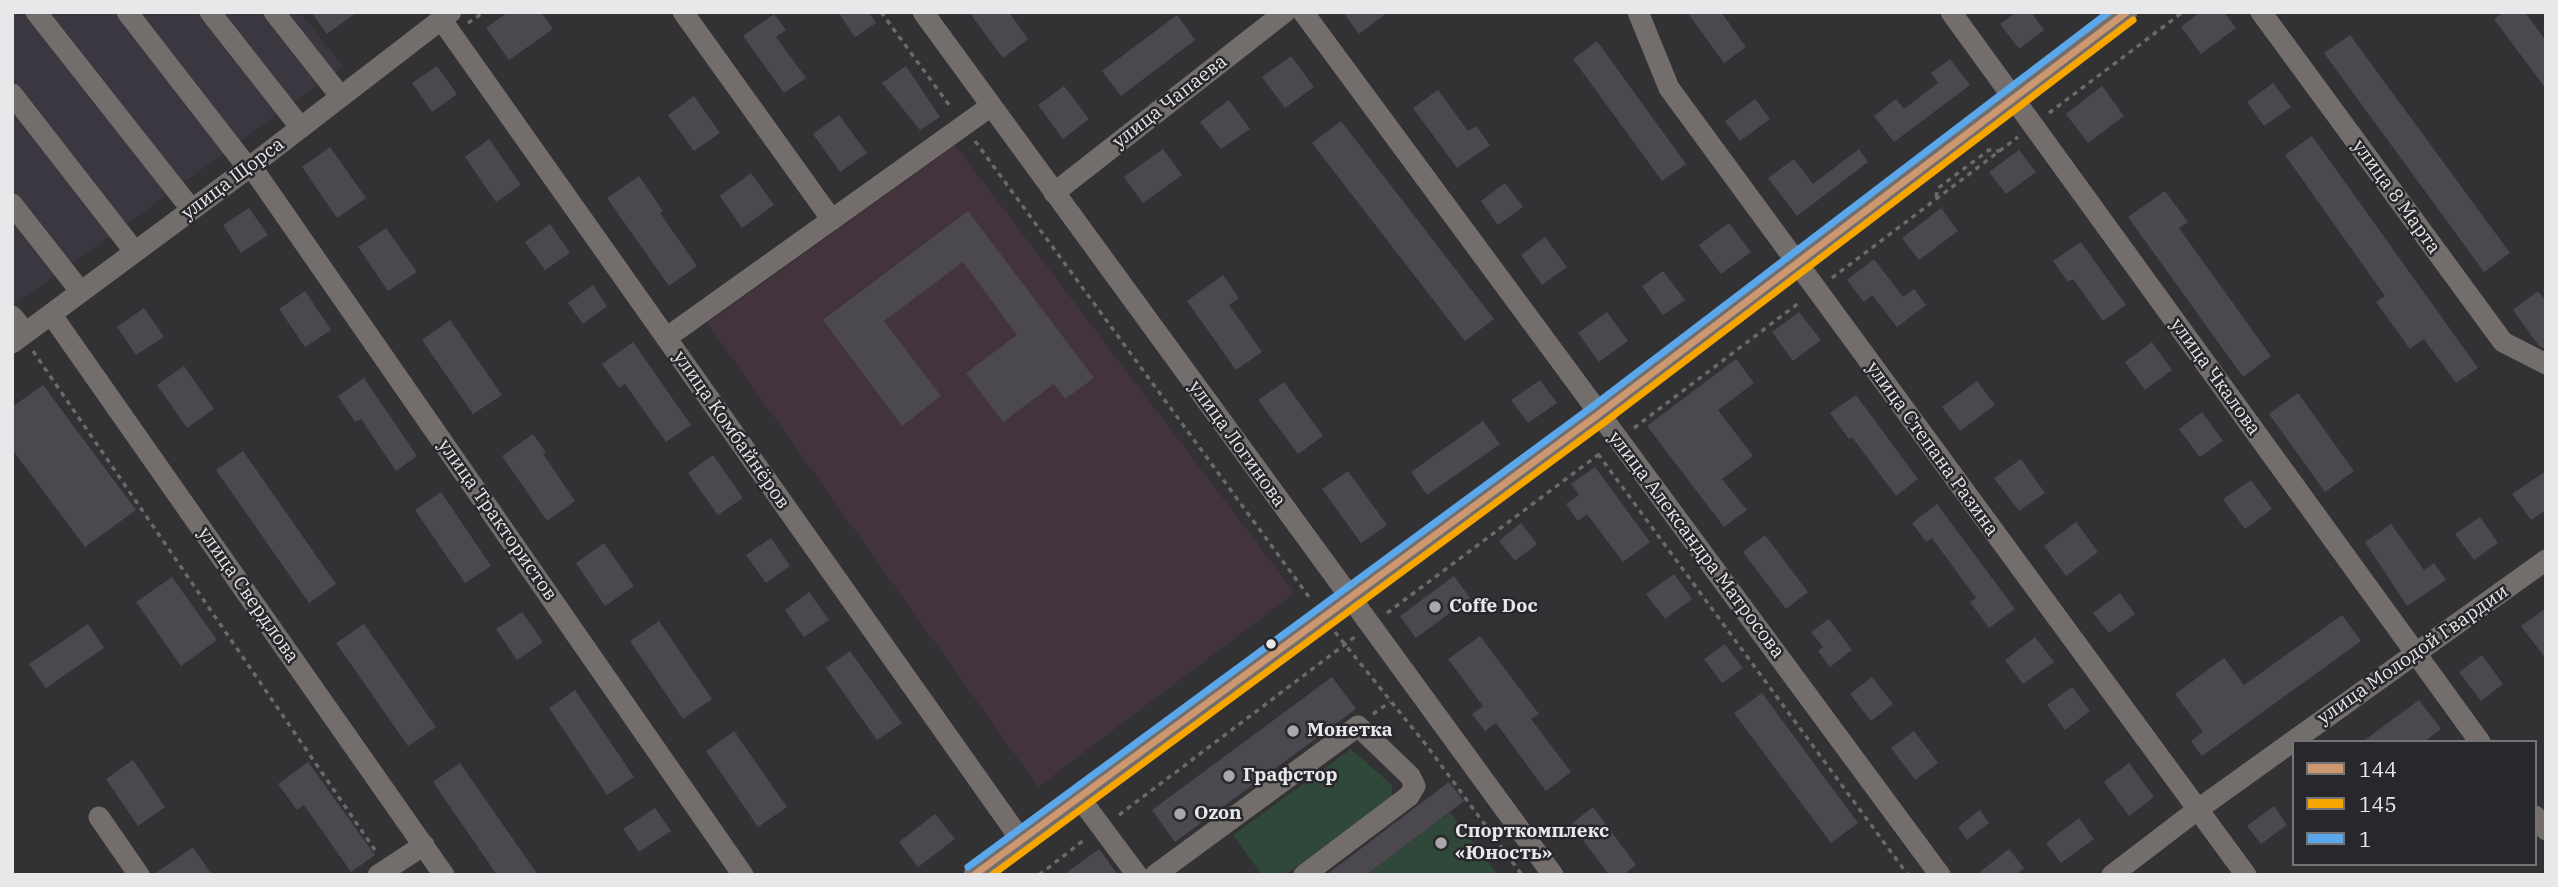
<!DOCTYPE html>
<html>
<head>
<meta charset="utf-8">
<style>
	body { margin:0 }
	#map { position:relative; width:2558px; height:887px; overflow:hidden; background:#323134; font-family:"IBM Plex Serif",serif }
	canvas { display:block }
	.frame { position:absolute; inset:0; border:14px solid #e8e7ea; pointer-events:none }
	.legend { position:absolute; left:2292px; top:740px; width:245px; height:126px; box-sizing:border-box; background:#28272b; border:2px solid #757477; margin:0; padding:9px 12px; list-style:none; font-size:21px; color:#e8e7ea }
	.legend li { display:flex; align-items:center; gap:14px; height:35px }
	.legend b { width:35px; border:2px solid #757477 }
</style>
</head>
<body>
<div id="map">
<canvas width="2558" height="887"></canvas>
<div class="frame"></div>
<ul class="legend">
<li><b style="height:9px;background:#cd976f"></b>144</li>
<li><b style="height:9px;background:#f7a600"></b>145</li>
<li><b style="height:9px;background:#5aa8eb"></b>1</li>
</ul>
</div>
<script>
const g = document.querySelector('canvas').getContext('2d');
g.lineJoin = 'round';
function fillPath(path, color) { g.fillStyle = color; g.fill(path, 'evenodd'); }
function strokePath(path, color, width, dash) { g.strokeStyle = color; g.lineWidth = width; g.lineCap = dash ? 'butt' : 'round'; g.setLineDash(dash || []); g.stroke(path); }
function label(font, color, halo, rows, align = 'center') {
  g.font = font + ' "IBM Plex Serif",serif'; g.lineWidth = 5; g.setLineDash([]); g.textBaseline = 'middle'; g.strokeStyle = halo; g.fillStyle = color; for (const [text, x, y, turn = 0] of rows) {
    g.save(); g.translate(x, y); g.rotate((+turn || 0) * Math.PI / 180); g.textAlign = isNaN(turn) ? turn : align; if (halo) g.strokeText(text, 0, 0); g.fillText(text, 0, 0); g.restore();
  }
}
const built = new Path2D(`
	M12 12H300L343 67 12 307Z`);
const education = new Path2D(`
	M955 145 1295 593 1038 787 707 323Z`);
const green = new Path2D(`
	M1351 749 1392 785V796L1285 875H1262L1233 835Z
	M1450 812 1498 875H1366Z`);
const building = new Path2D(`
	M311 12H357L327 34Z
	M508 12H541L553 29 509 60 486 28Z
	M838 12H869L876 23 855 37Z
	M969 12H1009L1028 39 1003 58Z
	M1343 12H1388L1359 34Z
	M1687 12H1721L1746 47 1724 63Z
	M2016 12H2031L2044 30 2019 49 2000 24Z
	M2200 12H2224L2236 28 2201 54 2181 27Z
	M2504 12H2525L2546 41V89L2494 19Z
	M774 14 786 30 776 37 806 78 784 93 743 36Z
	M1177 15 1195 40 1121 96 1102 71Z
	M2350 35 2510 253 2484 272 2324 53Z
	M1597 41 1686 164 1662 181 1573 59Z
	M1291 56 1314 87 1285 108 1262 77Z
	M1950 59 1970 85 1894 142 1874 116 1896 99 1904 109 1938 83 1931 73Z
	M437 66 457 94 432 112 412 83Z
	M906 66 940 117 920 130 882 83Z
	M2273 83 2291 107 2264 126 2247 102Z
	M1064 86 1089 119 1063 139 1038 105Z
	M2102 86 2124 116 2088 143 2066 114Z
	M1438 90 1468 131 1476 126 1490 145 1457 168 1413 108Z
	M694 96 720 133 694 151 668 115Z
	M1755 99 1770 119 1740 141 1725 121Z
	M1229 100 1250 129 1221 149 1200 122Z
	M839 115 867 153 840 172 813 134Z
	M1341 121 1494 319 1465 341 1312 143Z
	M2312 136 2478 368 2456 383 2424 339 2410 349 2376 302 2385 296 2285 155Z
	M489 139 521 185 496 202 465 157Z
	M330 147 366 198 337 218 302 167Z
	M1163 149 1182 175 1143 203 1124 177Z
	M1859 149 1868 162 1797 216 1768 178 1794 159 1813 184Z
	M2019 150 2036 172 2006 194 1989 172Z
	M751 173 774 205 742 228 720 196Z
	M639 176 663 211 660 213 697 266 669 286 607 198Z
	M1505 183 1523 207 1498 225 1481 201Z
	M2165 191 2188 222 2179 228 2271 356 2243 377 2128 217Z
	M249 208 268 235 241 253 223 225Z
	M1941 208 1958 231 1919 260 1902 238Z
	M968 211 1094 378 1065 399 1054 384 1003 422 966 373 1017 335 963 262 884 321 941 396 902 426 823 320Z
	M1729 223 1751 252 1721 274 1699 245Z
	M550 224 570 253 545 270 525 242Z
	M386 228 417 272 388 291 358 247Z
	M1545 237 1567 267 1542 285 1521 255Z
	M2081 242 2126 305 2103 321 2073 279 2068 282 2053 261Z
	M1874 259 1903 297 1914 289 1926 305 1897 327 1872 295 1864 302 1847 280Z
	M1663 271 1685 300 1663 315 1642 286Z
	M1223 275 1239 298 1229 305 1262 352 1236 370 1187 301Z
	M593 285 607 306 583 324 568 303Z
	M305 291 331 330 305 347 279 309Z
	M2538 291 2546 301V349L2539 346 2513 310Z
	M144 308 164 337 136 355 117 327Z
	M1607 312 1628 341 1599 362 1578 333Z
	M1799 312 1821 340 1793 361 1772 332Z
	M450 320 502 395 473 414 422 340Z
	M633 342 691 425 666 442 625 384 619 388 602 364Z
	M2152 342 2172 370 2145 390 2125 362Z
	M1736 359 1754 383 1718 410 1753 456 1722 479 1747 510 1724 527 1647 426Z
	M184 366 214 409 187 428 157 385Z
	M364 378 417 456 396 471 361 419 355 422 338 396Z
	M1540 380 1557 403 1528 423 1511 400Z
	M1977 381 1995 405 1960 431 1942 407Z
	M1284 382 1323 436 1298 454 1258 400Z
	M43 385 136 510 85 547 12 449V407Z
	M2298 393 2354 471 2325 492 2269 414Z
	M1856 395 1918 479 1896 496 1852 437 1849 439 1830 413Z
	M2202 412 2223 441 2200 457 2179 429Z
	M1483 421 1500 444 1427 495 1411 472Z
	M533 434 546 452 543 454 575 501 547 521 502 456Z
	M243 451 336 584 309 603 216 470Z
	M713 455 743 498 718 515 688 473Z
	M2021 459 2045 493 2019 511 1994 478Z
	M1595 467 1650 542 1623 562 1587 514 1578 521 1566 504 1579 495 1571 484Z
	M1348 471 1387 525 1361 543 1322 489Z
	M2546 471V510L2531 520 2512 494Z
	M2251 480 2272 509 2245 529 2223 499Z
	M441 492 491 566 465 583 415 510Z
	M1937 504 2015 609 1989 628 1970 602 1976 598 1932 538 1926 542 1912 523Z
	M2480 517 2498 543 2474 560 2455 534Z
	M2076 522 2098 552 2066 576 2044 546Z
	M1521 523 1537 544 1515 561 1499 541Z
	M2391 524 2424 570 2434 563 2446 580 2407 606 2365 542Z
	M1765 535 1808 592 1786 609 1743 552Z
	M771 538 790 566 766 583 746 555Z
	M604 543 634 586 605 606 576 563Z
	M1674 574 1692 599 1665 619 1646 594Z
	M1454 576 1470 598 1416 638 1400 616Z
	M172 577 217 640 181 666 136 602Z
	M809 592 829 620 804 637 785 610Z
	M2120 593 2135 614 2109 633 2093 613Z
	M2546 608V659L2521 626Z
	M522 612 543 642 517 660 496 629Z
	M2342 615 2361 641 2202 756 2191 741 2203 732 2175 694 2224 658 2244 685Z
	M1829 619 1852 650 1830 667 1818 651 1823 647 1811 632Z
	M659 621 712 699 683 719 630 641Z
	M88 624 104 648 46 688 29 664Z
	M364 624 436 727 408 746 336 643Z
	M1480 636 1539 714 1531 719 1571 772 1546 791 1496 723 1485 731 1472 714 1483 706 1448 659Z
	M2035 637 2054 662 2023 684 2005 660Z
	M1725 644 1743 668 1722 683 1704 659Z
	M850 651 902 723 877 740 826 668Z
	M2482 655 2503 684 2481 701 2459 672Z
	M1332 677 1356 709 1175 842 1152 810Z
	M1872 677 1893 704 1871 721 1850 694Z
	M2072 687 2090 711 2065 730 2047 705Z
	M575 690 634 777 607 795 549 708Z
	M1762 693 1858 823 1831 843 1734 713Z
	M2419 700 2441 729 2424 742H2362Z
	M734 731 787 807 758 827 706 751Z
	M1914 731 1938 763 1915 780 1891 748Z
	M133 760 165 807 138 826 106 779Z
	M308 762 375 855 351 872 304 805 297 810 278 784Z
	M460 763 529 862 538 875H497L433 782Z
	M2129 763 2154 797 2129 816 2104 782Z
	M1449 782 1464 801 1366 875H1326Z
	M2274 806 2287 825 2261 844 2247 826Z
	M1593 807 1636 865 1623 875H1609L1571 824Z
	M655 808 671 831 639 852 623 829Z
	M1980 810 1989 823 1967 840 1958 827Z
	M935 814 955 839 918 867 899 842Z
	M2079 818 2094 839 2061 863 2046 843Z
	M193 847 212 875H153Z
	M1099 849 1118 875H1063Z
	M2009 849 2024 868 2015 875H1976Z`);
const path = new Path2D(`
	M881 12 952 109
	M468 23 484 12
	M2049 113 2183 12
	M975 141 1312 601
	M1936 197 1938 188 1989 150 2000 151
	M1832 278 2018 137
	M33 351 377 853
	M1634 428 1800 302
	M1598 454 1908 875
	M1387 613 1602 452
	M1335 632 1427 746 1522 875
	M1373 714 1390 702
	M1119 815 1356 636
	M1039 875 1084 840`);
const minor = new Path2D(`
	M36 12 192 210
	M127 12 248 168
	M210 12 301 128
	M274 12 341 97
	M683 12 832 220
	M923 12 1553 875
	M1303 12 1940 875
	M1638 12 1669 88 2246 875
	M1951 12 2480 742
	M2261 12 2503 342 2546 364
	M441 19 1021 840
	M12 94 135 252
	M251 166 743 875
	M1054 193 1285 12
	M12 204 81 292
	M51 314 444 875
	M12 316 26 333
	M666 338 991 106
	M12 343 251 166 451 12
	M1079 797 1137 875
	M2535 816 2546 830
	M99 817 139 875
	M378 875 424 845
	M974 875 1599 414 2127 12
	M1155 875 1358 726 1410 776 1415 786 1409 796 1304 875
	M2112 875 2197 810 2546 560`);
const bus1 = new Path2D(`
	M974 875 1599 414 2127 12`);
const bus2 = new Path2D(`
	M992 875 1605 422 2133 20`);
const bus3 = new Path2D(`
	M968 867 1593 406 2109 12`);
const markers = [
	[1435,607,7,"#a8a7aa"],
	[1271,644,6,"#e8e7ea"],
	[1293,731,7,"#a8a7aa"],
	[1229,776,7,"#a8a7aa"],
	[1180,814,7,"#a8a7aa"],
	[1441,843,7,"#a8a7aa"]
];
const streetNames = [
	["улица Чапаева",1170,102,-38],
	["улица Щорса",233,179,-37],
	["улица 8 Марта",2396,197,54],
	["улица Чкалова",2215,377,54],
	["улица Комбайнёров",731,430,55],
	["улица Логинова",1237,444,54],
	["улица Степана Разина",1932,449,54],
	["улица Трактористов",497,520,55],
	["улица Александра Матросова",1696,545,53],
	["улица Свердлова",248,595,55],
	["улица Молодой Гвардии",2413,655,-35]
];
const poiNames = [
	["Coffe Doc",1449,607],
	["Монетка",1307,731],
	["Графстор",1243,776],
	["Ozon",1194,814],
	["Спорткомплекс",1455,832],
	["«Юность»",1455,854]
];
fillPath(built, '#3b3740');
fillPath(education, '#42333d');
fillPath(green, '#2f4839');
fillPath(building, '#4b4850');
strokePath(path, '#6c696a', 3.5, [5, 5]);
strokePath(minor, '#736e6b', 21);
strokePath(bus1, '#cd976f', 7);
strokePath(bus2, '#f7a600', 7);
strokePath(bus3, '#5aa8eb', 7);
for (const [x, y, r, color] of markers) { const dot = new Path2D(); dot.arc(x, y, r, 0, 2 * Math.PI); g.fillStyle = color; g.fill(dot); strokePath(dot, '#28272b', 2.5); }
label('19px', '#e8e7ea', '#28272b', streetNames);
label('bold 19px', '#e8e7ea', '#28272b', poiNames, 'left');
</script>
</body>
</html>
